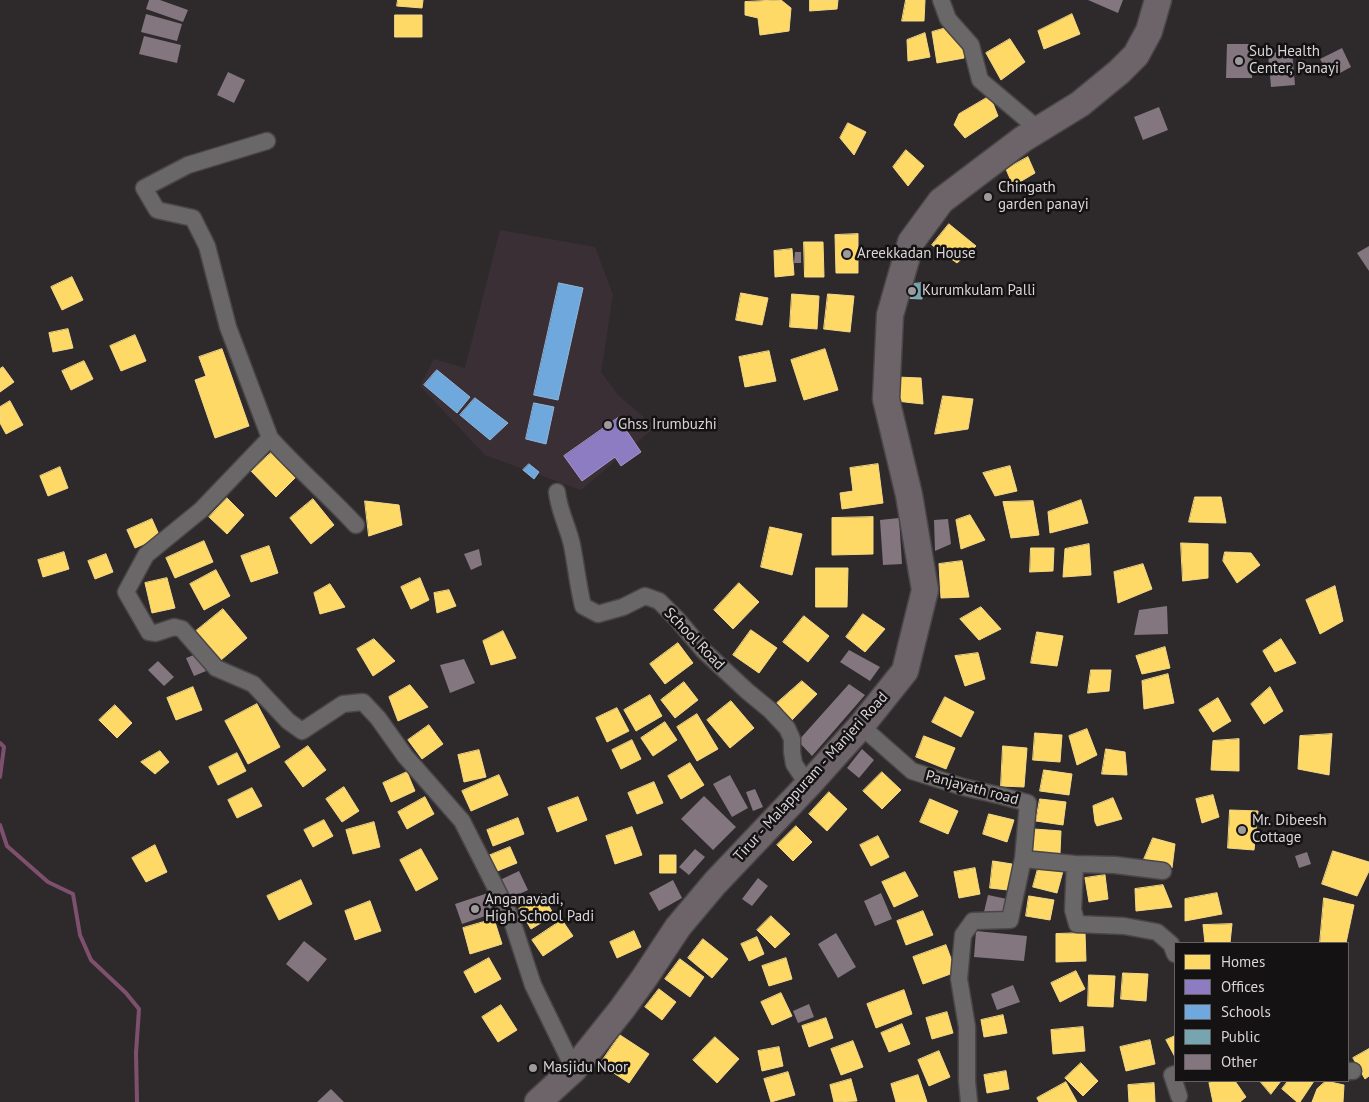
<!DOCTYPE html>
<html>
<head>
<meta charset="utf-8">
<style>
	body { margin:0 }
	#map { position:relative; width:1369px; height:1102px; overflow:hidden; background:#2e2a2c; font-family:"PT Sans",sans-serif }
	canvas { display:block }
	.legend { position:absolute; left:1174px; top:942px; width:175px; height:140px; box-sizing:border-box; background:#151214; border:1px solid #646062; margin:0; padding:6px 9px; list-style:none; font-size:15px; color:#dad5d7 }
	.legend li { display:flex; align-items:center; gap:10px; height:25px }
	.legend b { width:25px; border:1px solid #646062 }
</style>
</head>
<body>
<div id="map">
<canvas width="1369" height="1102"></canvas>
<ul class="legend">
<li><b style="height:14px;background:#ffd966"></b>Homes</li>
<li><b style="height:14px;background:#8e7cc3"></b>Offices</li>
<li><b style="height:14px;background:#6fa8dc"></b>Schools</li>
<li><b style="height:14px;background:#76a5af"></b>Public</li>
<li><b style="height:14px;background:#83767e"></b>Other</li>
</ul>
</div>
<script>
const g = document.querySelector('canvas').getContext('2d');
g.lineJoin = 'round';
function fillPath(path, color) { g.fillStyle = color; g.fill(path, 'evenodd'); }
function strokePath(path, color, width, dash) { g.strokeStyle = color; g.lineWidth = width; g.lineCap = dash ? 'butt' : 'round'; g.setLineDash(dash || []); g.stroke(path); }
function label(font, color, halo, rows, align = 'center') {
  g.font = font + ' "PT Sans",sans-serif'; g.lineWidth = 5; g.setLineDash([]); g.textBaseline = 'middle'; g.strokeStyle = halo; g.fillStyle = color; for (const [text, x, y, turn = 0] of rows) {
    g.save(); g.translate(x, y); g.rotate((+turn || 0) * Math.PI / 180); g.textAlign = isNaN(turn) ? turn : align; if (halo) g.strokeText(text, 0, 0); g.fillText(text, 0, 0); g.restore();
  }
}
const built = new Path2D(`
	M500 230 595 247 613 295 601 372 618 395 655 427 581 490 485 455 420 386 434 359 465 368Z`);
const homes = new Path2D(`
	M398 0H423L422 8 397 6Z
	M781 0 791 8 789 31 760 35 758 18 745 15V2Z
	M810 0H838L837 9 810 11Z
	M906 0H925L924 21H902Z
	M1072 14 1080 34 1044 49 1038 31Z
	M395 15H422V37H395Z
	M946 28 964 48V58L937 63 932 32Z
	M925 33 930 57 908 61 907 40Z
	M1010 39 1025 62 1001 80 986 53Z
	M990 96 998 116 965 138 954 125 959 114Z
	M848 123 866 132 854 155 840 138Z
	M906 150 924 166 908 186 893 167Z
	M1028 157 1035 173 1013 186 1006 169Z
	M949 224 976 246 957 263 932 245Z
	M858 234V273H836L835 235Z
	M804 242H823L824 277H805Z
	M792 249 794 275 775 277 774 251Z
	M72 277 83 300 62 310 51 287Z
	M741 293 768 298 762 325 736 320Z
	M792 294 819 296 817 329 790 327Z
	M828 294 854 296 850 332 824 329Z
	M68 329 73 348 53 352 49 333Z
	M135 335 146 361 121 371 110 346Z
	M222 349 249 426 215 438 195 380 206 376 199 357Z
	M825 349 838 390 804 400 791 360Z
	M769 351 776 381 745 387 739 357Z
	M84 361 93 379 71 390 62 371Z
	M3 367 14 382 0 392V369Z
	M896 377 921 378 923 404 896 401Z
	M943 396 973 399 968 429 935 434Z
	M10 401 23 425 6 434 0 423V407Z
	M272 452 296 477 276 497 251 471Z
	M878 464 883 503 842 509 840 493 853 491 850 468Z
	M1010 466 1017 491 995 496 983 473Z
	M60 467 68 488 48 496 40 476Z
	M1195 497H1221L1226 523 1189 522Z
	M227 498 244 515 227 534 209 517Z
	M313 499 334 525 311 544 290 518Z
	M1081 500 1088 523 1050 533 1048 512Z
	M365 501 399 505 402 525 369 536Z
	M1033 501 1039 535 1011 538 1003 502Z
	M970 515 985 540 961 549 956 520Z
	M873 517V554L832 555V518Z
	M152 519 160 537 135 548 127 530Z
	M770 527 802 534 792 575 761 567Z
	M204 541 213 562 175 578 166 558Z
	M1181 543 1208 544V578L1183 581Z
	M1089 544 1091 575 1063 577 1065 549Z
	M269 546 278 573 251 582 241 556Z
	M1031 548H1054L1053 571 1030 572Z
	M64 552 69 569 43 577 38 560Z
	M1225 552 1251 553 1260 565 1237 583 1223 561Z
	M106 554 113 572 95 579 88 561Z
	M962 561 969 597 941 598 939 564Z
	M1143 564 1152 589 1118 603 1114 572Z
	M816 568H848L847 607H816Z
	M216 570 230 596 204 610 190 584Z
	M167 578 175 608 152 613 145 583Z
	M420 578 429 600 411 609 401 587Z
	M739 583 759 602 733 629 714 610Z
	M330 584 345 607 320 614 314 593Z
	M1335 586 1343 621 1320 634 1306 600Z
	M449 590 456 606 437 613 434 593Z
	M981 607 1001 629 979 640 960 619Z
	M223 609 247 638 221 660 196 631Z
	M863 614 885 629 865 652 846 637Z
	M804 616 829 636 808 662 783 642Z
	M751 630 777 648 759 673 733 655Z
	M503 631 516 658 491 665 483 641Z
	M1037 632 1063 636 1057 666 1031 663Z
	M374 639 395 661 373 676 357 649Z
	M1281 639 1296 663 1275 672 1263 651Z
	M678 643 693 663 665 684 650 664Z
	M1165 647 1170 668 1142 674 1136 656Z
	M978 653 985 679 965 686 955 656Z
	M1091 670H1111L1109 691 1088 693Z
	M1168 674 1174 703 1144 709 1142 681Z
	M802 681 817 694 792 720 777 703Z
	M684 682 698 700 675 718 661 700Z
	M410 685 428 707 398 721 389 697Z
	M193 687 202 710 176 720 167 698Z
	M1270 687 1283 711 1264 724 1251 704Z
	M650 695 662 716 636 731 624 710Z
	M945 697 974 712 961 737 932 722Z
	M1218 698 1231 721 1213 732 1199 710Z
	M731 701 754 728 730 748 707 720Z
	M257 704 280 747 248 764 225 721Z
	M115 705 132 723 117 738 99 720Z
	M617 708 629 731 607 742 596 718Z
	M697 714 718 749 697 761 677 727Z
	M665 722 677 740 653 756 641 738Z
	M429 725 443 744 422 759 408 740Z
	M1087 729 1097 755 1077 765 1069 736Z
	M1035 733 1062 735 1060 762 1033 760Z
	M1332 734 1329 775 1298 769 1300 736Z
	M924 736 955 748 946 769 916 757Z
	M1239 739V771L1211 770 1213 741Z
	M632 740 641 759 621 769 612 750Z
	M308 746 326 770 303 787 285 762Z
	M1003 746 1027 748 1024 787 1001 786Z
	M1106 749 1125 752 1127 775 1102 774Z
	M479 750 486 777 464 782 458 755Z
	M160 751 169 762 155 774 141 762Z
	M237 753 246 771 218 785 209 767Z
	M690 763 704 785 681 799 668 776Z
	M1044 770 1072 774 1069 795 1040 791Z
	M407 772 415 791 391 802 383 783Z
	M882 772 901 790 882 809 863 791Z
	M499 775 508 795 471 811 462 791Z
	M654 782 663 803 637 814 628 793Z
	M344 787 359 811 342 822 326 799Z
	M252 788 262 806 237 818 228 800Z
	M829 792 847 809 827 831 809 814Z
	M1213 795 1219 817 1202 823 1196 799Z
	M425 797 434 814 407 829 398 812Z
	M578 797 587 820 557 832 548 808Z
	M1113 798 1122 819 1097 826 1095 822 1093 806Z
	M930 799 958 811 948 834 920 822Z
	M1040 799 1066 802 1063 825 1036 821Z
	M1230 810 1258 811 1254 850 1228 848Z
	M989 814 1014 820 1007 842 983 834Z
	M518 818 524 834 493 846 487 830Z
	M324 820 333 836 313 847 304 830Z
	M374 822 380 847 353 854 346 830Z
	M796 826 812 842 793 861 777 845Z
	M632 827 642 855 615 864 606 836Z
	M1034 829 1061 831 1060 853 1033 851Z
	M878 836 889 857 871 866 860 845Z
	M1153 838 1175 844 1172 868 1142 864Z
	M155 845 167 872 146 882 132 858Z
	M510 847 517 863 495 872 488 856Z
	M421 849 438 879 416 891 400 860Z
	M1333 851 1369 862V871L1357 896 1322 884Z
	M660 855H676V873H660Z
	M993 861 1012 864 1008 890 990 888Z
	M1039 865 1063 871 1057 893 1033 887Z
	M975 868 980 894 959 898 954 872Z
	M905 872 918 896 894 907 882 882Z
	M1105 875 1108 899 1089 902 1085 878Z
	M301 880 312 904 279 920 267 896Z
	M1163 885 1172 907 1136 911 1135 889Z
	M1217 893 1222 914 1185 921V899Z
	M542 894 554 915 531 929 519 909Z
	M1029 896 1054 900 1050 920 1026 916Z
	M1324 898 1354 905 1346 943H1320Z
	M370 901 381 931 355 940 345 911Z
	M923 911 933 935 906 945 897 921Z
	M771 916 790 934 775 948 757 930Z
	M494 919 502 944 470 954 463 928Z
	M562 920 573 936 543 956 532 940Z
	M1232 924 1230 943H1205L1203 925Z
	M634 931 641 947 617 958 610 942Z
	M1085 933 1086 961 1056 962V934Z
	M757 937 764 954 749 961 741 944Z
	M703 939 728 959 712 978 688 958Z
	M946 945 956 972 923 984 913 957Z
	M489 958 501 979 475 993 464 972Z
	M786 958 792 979 769 986 762 966Z
	M680 959 704 977 690 997 665 979Z
	M1076 971 1085 989 1060 1002 1051 983Z
	M1123 973 1148 974 1146 1001 1121 999Z
	M1089 975 1115 976 1113 1007 1088 1006Z
	M659 989 676 1002 662 1020 645 1007Z
	M904 990 912 1014 876 1028 867 1004Z
	M781 993 792 1016 772 1025 761 1002Z
	M501 1005 517 1030 498 1042 482 1017Z
	M947 1012 953 1033 932 1039 926 1018Z
	M1003 1015 1007 1033 984 1037 981 1020Z
	M826 1018 833 1038 809 1047 802 1026Z
	M902 1024 910 1044 889 1052 881 1033Z
	M1083 1027 1085 1051 1053 1054 1051 1030Z
	M620 1035 649 1054 629 1083 600 1064Z
	M1175 1036V1057L1166 1040Z
	M715 1037 739 1059 717 1083 693 1060Z
	M1150 1040 1155 1064 1126 1071 1120 1047Z
	M853 1041 863 1067 841 1075 831 1049Z
	M779 1047 783 1066 762 1071 758 1051Z
	M1369 1049V1076L1365 1079 1353 1058Z
	M939 1051 950 1077 929 1086 918 1060Z
	M1081 1063 1098 1081 1083 1096 1065 1078Z
	M1006 1071 1009 1089 987 1093 984 1075Z
	M788 1072 795 1095 771 1102 764 1079Z
	M918 1075 927 1102H896L891 1084Z
	M851 1079 857 1101 834 1102 830 1085Z
	M1213 1081H1235L1246 1097 1240 1102H1213L1209 1083Z
	M1260 1081H1281L1271 1094Z
	M1288 1081H1314L1300 1102H1297L1282 1089Z
	M1326 1081 1344 1085 1343 1102H1312L1317 1089Z
	M1066 1082 1077 1102H1039L1037 1098Z
	M1154 1083 1155 1102H1129L1128 1085Z`);
const offices = new Path2D(`
	M618 418 641 452 621 466 615 457 582 481 564 456Z`);
const schools = new Path2D(`
	M559 283 583 288 558 400 534 395Z
	M437 370 470 397 457 413 424 385Z
	M475 398 508 423 490 440 460 415Z
	M534 403 554 407 546 444 526 439Z
	M529 464 539 472 534 479 523 470Z`);
const public = new Path2D(`
	M923 283 922 299 901 298 902 285Z`);
const stream = new Path2D(`
	M0 743 4 747 0 777
	M0 825 7 846 48 882 73 894 80 935 91 960 126 993 139 1009 136 1053 137 1102`);
const building = new Path2D(`
	M149 0H160L188 10 183 22 146 9Z
	M1088 0H1123L1118 13Z
	M146 14 182 24 177 41 141 32Z
	M144 36 181 45 177 63 139 54Z
	M1227 44H1253L1252 78H1226Z
	M1342 48 1351 67 1340 73 1337 68 1328 73 1320 59Z
	M1292 51 1295 85 1271 87 1268 53Z
	M228 72 245 80 234 103 217 95Z
	M1159 107 1168 130 1143 140 1134 117Z
	M1369 246V271L1357 253Z
	M795 252H801V263H794Z
	M899 518 902 564 883 565 880 520Z
	M948 519 951 544 935 551 934 520Z
	M479 549 482 565 471 570 464 554Z
	M1167 606 1168 634 1134 635 1139 610Z
	M849 650 880 667 870 681 840 662Z
	M199 653 206 671 194 676 186 658Z
	M464 659 475 683 450 693 440 665Z
	M158 661 174 677 164 686 148 670Z
	M849 684 865 695 812 756 798 741Z
	M862 749 874 760 859 778 847 768Z
	M730 775 748 808 732 817 713 784Z
	M755 789 763 807 753 811 746 792Z
	M704 796 736 827 713 850 681 819Z
	M695 849 705 857 689 875 679 867Z
	M1307 852 1311 864 1299 868 1295 856Z
	M519 871 528 890 509 899 500 880Z
	M758 878 768 886 752 906 742 899Z
	M673 880 682 898 659 911 649 893Z
	M488 893 494 913 462 924 455 904Z
	M881 893 892 919 875 926 864 901Z
	M988 895 1007 899 1003 916 984 912Z
	M976 931 1027 936 1024 961 974 957Z
	M836 933 856 967 838 978 818 944Z
	M304 941 327 959 308 982 286 964Z
	M1013 985 1020 1002 997 1010 991 994Z
	M809 1004 814 1017 798 1023 793 1011Z
	M331 1089 344 1102H317Z`);
const minor = new Path2D(`
	M941 0 948 19 971 45 980 80 1038 129
	M267 141 188 165 144 188 157 210 193 218 207 246 228 327 270 438 201 510 146 555 126 592 149 632 156 633 174 627 182 629 216 668 253 684 288 721 302 731 343 704 363 702 378 718 405 756 462 821 511 918 533 985 574 1069
	M270 438C297 468 328 495 356 525
	M557 492C559 511 568 527 572 545 576 565 578 586 583 606L598 614 623 607 645 596 659 601 677 619 704 651 747 691 770 710 787 728 792 739V752L794 764 808 785
	M861 726 912 771 963 787 1002 796 1028 803 1023 859 1010 920 973 921 963 935 959 979 967 1027V1081L969 1102
	M1023 859 1075 864 1073 910 1077 924 1124 926 1157 932 1171 944 1175 954
	M1075 864 1115 865 1163 871
	M1348 1071H1353
	M1175 1074 1172 1075 1179 1096`);
const primary = new Path2D(`
	M538 1102 574 1069 622 1009 645 977 678 927 715 883 808 785 861 726 905 671 925 590 909 495 886 399 890 315 911 242 941 201 1023 139 1080 104 1119 72 1136 55 1149 31 1158 0`);
const markers = [
	[1239,61,5,"#9e999b"],
	[988,197,5,"#9e999b"],
	[847,254,5,"#9e999b"],
	[912,291,5,"#9e999b"],
	[608,425,5,"#9e999b"],
	[1242,830,5,"#9e999b"],
	[475,909,5,"#9e999b"],
	[533,1068,5,"#9e999b"]
];
const poiNames = [
	["Sub Health",1249,52],
	["Center, Panayi",1249,69],
	["Chingath",998,188],
	["garden panayi",998,205],
	["Areekkadan House",857,254],
	["Kurumkulam Palli",922,291],
	["Ghss Irumbuzhi",618,425],
	["Mr. Dibeesh",1252,821],
	["Cottage",1252,838],
	["Anganavadi,",485,900],
	["High School Padi",485,917],
	["Masjidu Noor",543,1068]
];
const streetNames = [
	["School Road",694,639,46],
	["Tirur - Malappuram - Manjeri Road",811,777,-48],
	["Panjayath road",972,788,15]
];
fillPath(built, '#3b2f36');
fillPath(homes, '#ffd966');
strokePath(homes, '#f4d888', 1);
fillPath(offices, '#8e7cc3');
strokePath(offices, '#a597c9', 1);
fillPath(schools, '#6fa8dc');
strokePath(schools, '#8fb6da', 1);
fillPath(public, '#76a5af');
strokePath(public, '#94b3bb', 1);
strokePath(stream, '#7e506e', 4);
fillPath(building, '#83767e');
strokePath(minor, '#4a4547', 19);
strokePath(primary, '#4a4547', 29);
strokePath(minor, '#6a6769', 16);
strokePath(primary, '#6d6469', 26);
for (const [x, y, r, color] of markers) { const dot = new Path2D(); dot.arc(x, y, r, 0, 2 * Math.PI); g.fillStyle = color; g.fill(dot); strokePath(dot, '#151214', 2); }
label('15px', '#dad5d7', '#151214', poiNames, 'left');
label('15px', '#dad5d7', '#151214', streetNames);
</script>
</body>
</html>
